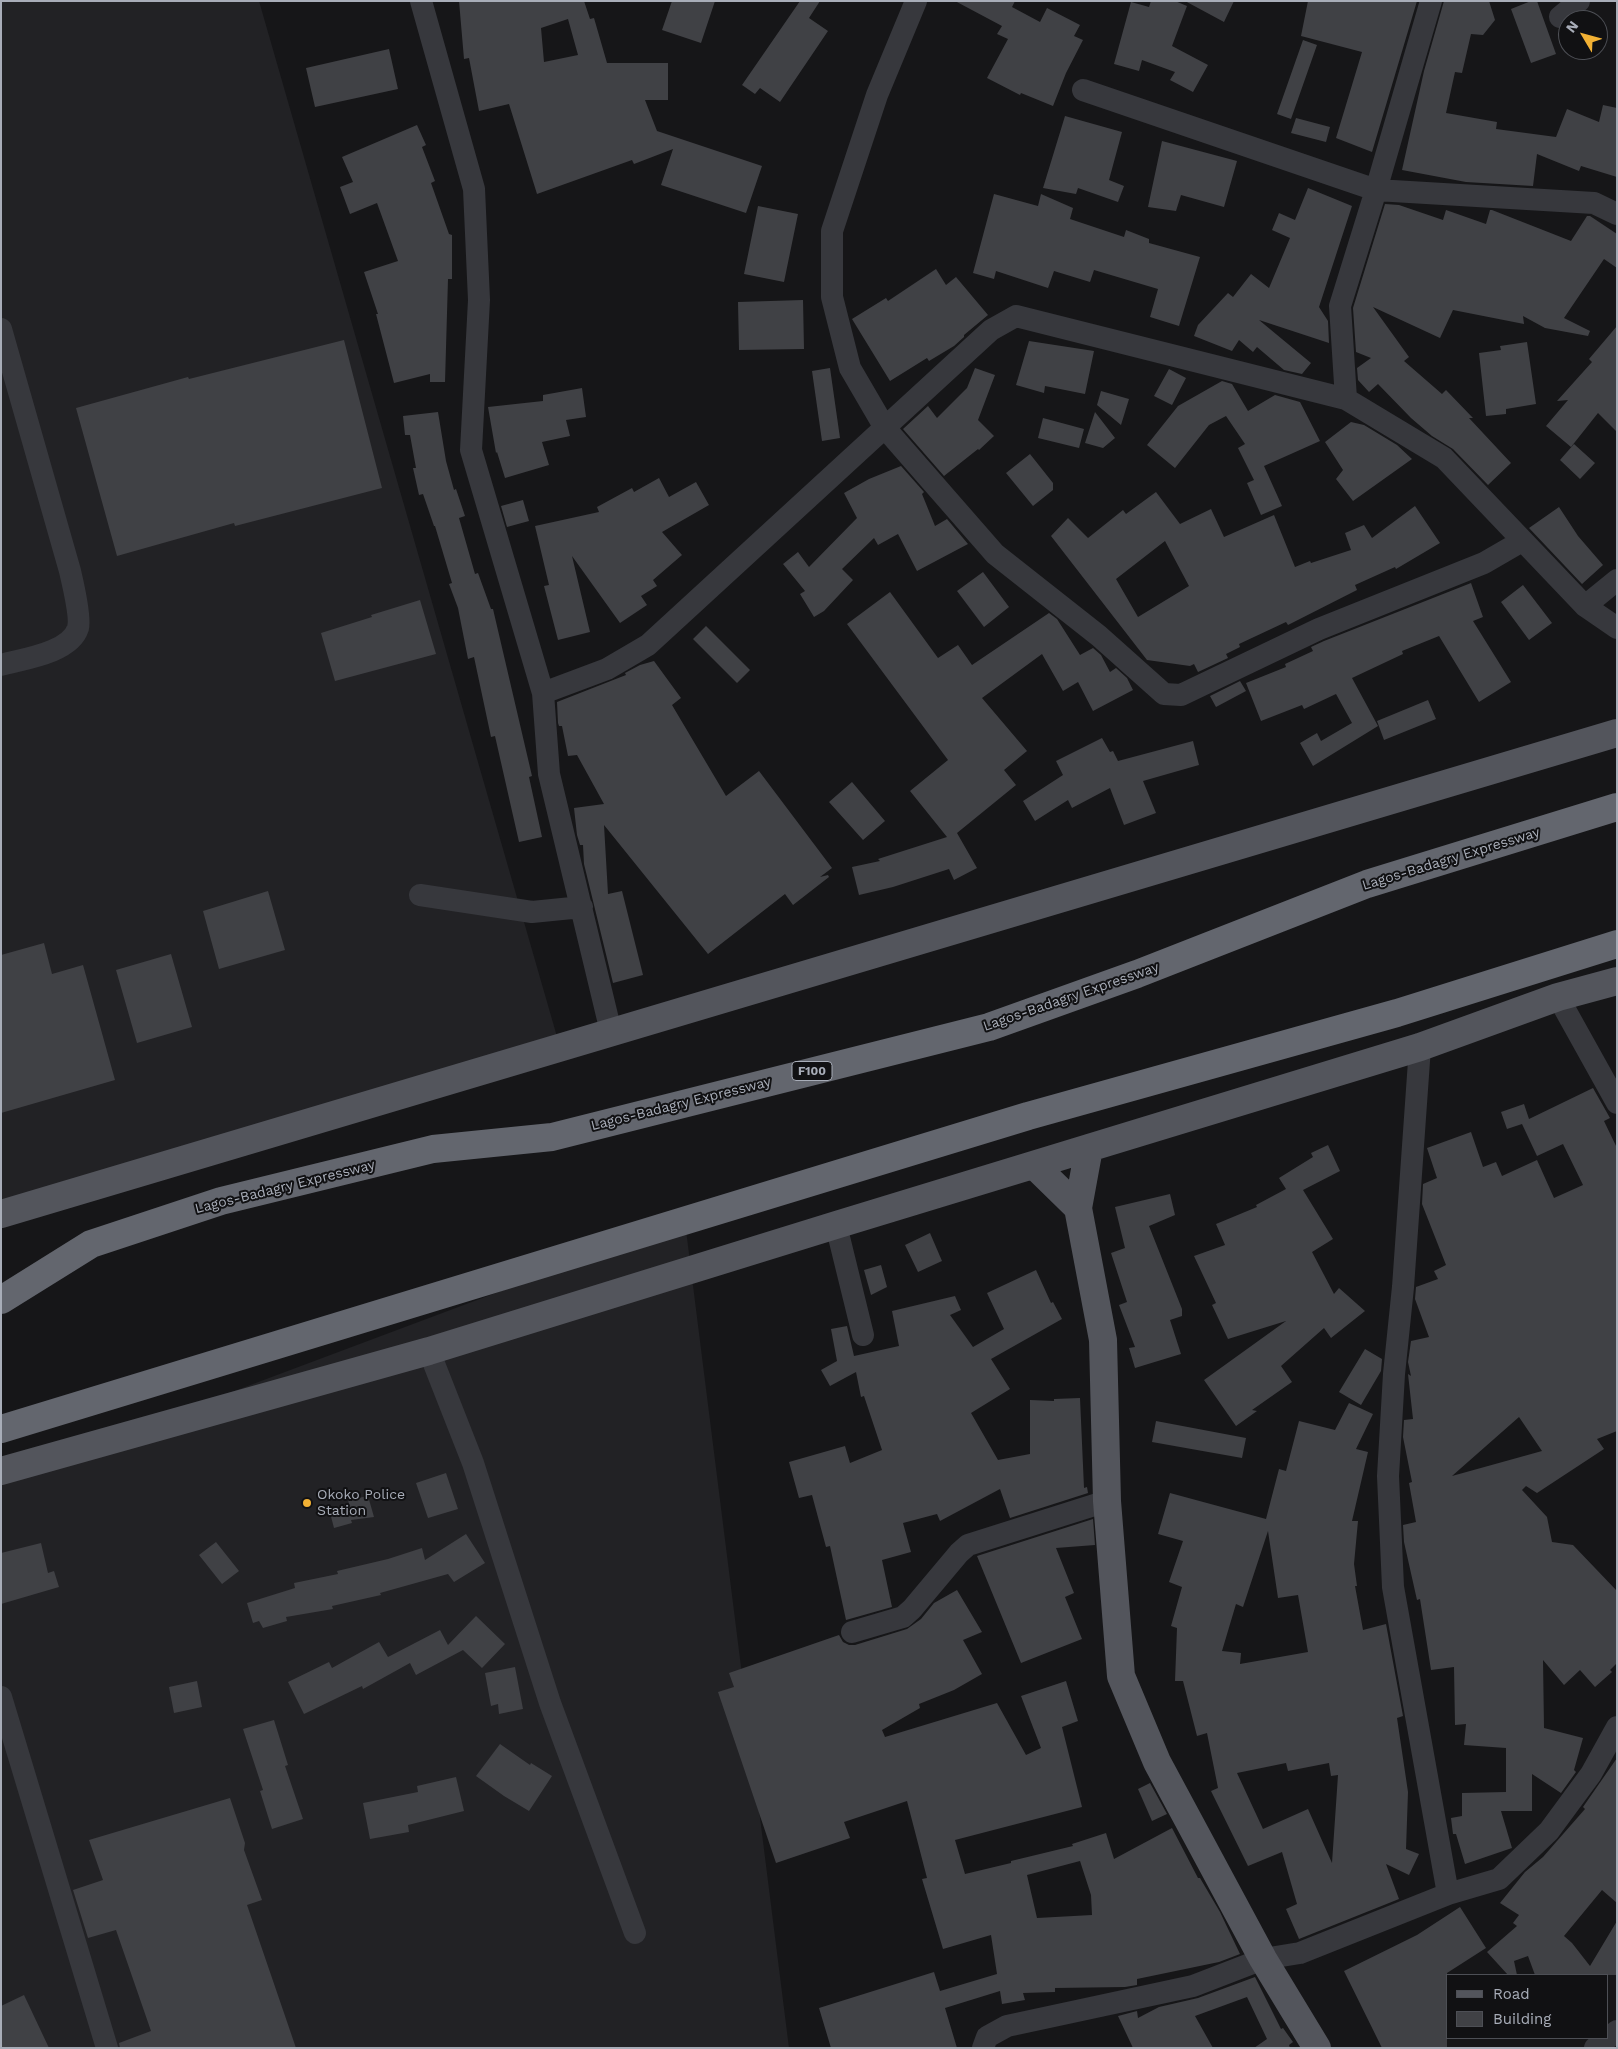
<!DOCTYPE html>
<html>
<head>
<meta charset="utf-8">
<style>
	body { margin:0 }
	#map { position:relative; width:1618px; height:2049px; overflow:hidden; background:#161618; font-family:"Work Sans",sans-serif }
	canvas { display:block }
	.frame { position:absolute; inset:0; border:2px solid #a8adb8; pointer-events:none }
	.legend { position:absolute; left:1446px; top:1974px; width:162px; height:65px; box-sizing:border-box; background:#111113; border:1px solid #4d4f55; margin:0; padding:6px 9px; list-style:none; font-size:15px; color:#a8adb8 }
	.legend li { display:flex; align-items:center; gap:10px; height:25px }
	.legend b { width:25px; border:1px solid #4d4f55 }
	.north { position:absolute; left:1558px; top:10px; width:50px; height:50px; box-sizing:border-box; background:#111113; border:1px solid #4d4f55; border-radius:50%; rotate:307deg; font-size:14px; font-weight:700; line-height:20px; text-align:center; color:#a8adb8 }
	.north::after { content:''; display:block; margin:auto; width:18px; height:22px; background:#f2b134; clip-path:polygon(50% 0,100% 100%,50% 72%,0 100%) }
</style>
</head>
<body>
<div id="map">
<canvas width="1618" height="2049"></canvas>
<div class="frame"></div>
<ul class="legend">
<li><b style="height:6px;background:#53555c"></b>Road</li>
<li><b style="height:14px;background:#404145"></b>Building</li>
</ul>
<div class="north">N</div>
</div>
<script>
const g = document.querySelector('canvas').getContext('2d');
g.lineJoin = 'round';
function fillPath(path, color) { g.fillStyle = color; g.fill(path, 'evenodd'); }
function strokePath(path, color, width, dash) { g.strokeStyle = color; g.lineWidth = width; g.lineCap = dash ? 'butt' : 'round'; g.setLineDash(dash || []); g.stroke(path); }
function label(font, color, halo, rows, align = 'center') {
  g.font = font + ' "Work Sans",sans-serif'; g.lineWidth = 4; g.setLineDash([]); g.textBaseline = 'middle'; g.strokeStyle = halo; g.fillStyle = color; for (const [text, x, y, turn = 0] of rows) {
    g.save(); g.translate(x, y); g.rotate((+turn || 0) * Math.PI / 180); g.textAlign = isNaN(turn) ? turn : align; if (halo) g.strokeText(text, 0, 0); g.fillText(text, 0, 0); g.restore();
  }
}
const built = new Path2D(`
	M1 1H259L562 1054 1 1203Z
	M685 1222 789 2048H1V1475L109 1438Z`);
const building = new Path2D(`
	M459 1H584L590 19 594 18 607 63H668V100H645L657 131 762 166 746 213 661 185 673 149 634 164 632 160 537 194 509 104 479 111 469 58 464 59ZM568 19 578 55 544 62 541 28Z
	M672 1H715L701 43 662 30Z
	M800 1H820L809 18 828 31 780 102 760 88 755 94 742 85Z
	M955 1H1015L1012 7 1040 22 1047 8 1080 25 1074 36 1083 40 1066 73 1053 106 1021 93 1020 95 987 78 1008 39 997 34 1002 26Z
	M1151 1H1175L1187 6 1172 46 1208 65 1193 92 1170 80 1175 72 1142 60 1139 71 1114 64 1131 2 1149 7Z
	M1185 1H1234L1224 22Z
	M1308 1H1417L1372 152 1336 138 1362 52 1301 36Z
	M1444 1H1489L1495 20 1483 35 1471 34 1462 73 1455 72 1446 113 1497 122 1496 129 1556 137 1567 109 1599 122 1603 105 1617 108V177L1581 166 1579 171 1537 154 1533 186 1466 182 1402 170 1424 71Z
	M1531 1H1537L1556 54 1531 63 1511 9Z
	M1303 40 1317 45 1291 119 1277 114Z
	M389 49 398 89 315 107 306 68Z
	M1065 116 1122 132 1109 180 1124 186 1118 202 1078 188 1076 194 1043 188Z
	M1296 118 1330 127 1326 142 1291 133Z
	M417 125 426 145 422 147 435 181 431 183 449 234 452 235V279H448L445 382H430V374L394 383 376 314H378L364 272 398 261 377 203 350 214 340 187 353 182 342 157Z
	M1162 141 1237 161 1224 207 1181 195 1176 211 1148 207Z
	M1308 188 1352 206 1319 307 1328 321 1329 343 1259 320 1311 363 1302 374 1284 370 1257 347 1253 352 1239 340 1232 351 1194 336 1198 325 1228 293 1233 297 1251 274 1269 288 1290 238 1272 230 1279 213 1295 220Z
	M994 194 1038 206 1041 194 1073 208 1070 219 1124 237 1126 230 1149 239V243L1200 257 1179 326 1150 317 1158 289 1094 270 1090 282 1054 271 1048 288 996 271 994 279 973 273Z
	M1385 204 1399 205 1443 220 1446 210 1486 224 1490 210H1492L1571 241 1587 216H1590L1617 234V268L1604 259 1564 318 1590 331 1588 336 1545 328 1523 316 1524 324 1453 310 1440 338 1373 307 1409 357 1404 361 1442 394 1446 390 1473 418H1469L1511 463 1488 485 1453 449 1432 436 1411 418 1378 384 1369 392 1358 380 1357 368 1371 358 1356 352 1353 308Z
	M758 206 798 214 784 282 744 274Z
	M936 269 946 285 956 277 988 315 964 335V337L954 346 929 361 927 358 890 381 852 319 886 298 888 301Z
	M803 300 804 349 739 350 738 302Z
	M1617 326V432L1598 413 1571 447 1546 426 1568 400 1557 401 1592 362 1589 359Z
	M344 340 382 488 235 526 234 523 117 556 76 408 188 377 189 379Z
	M1029 341 1094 351 1085 394 1045 386 1044 393 1016 385Z
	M1527 342 1536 404 1506 409V414L1486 416 1479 353 1501 350 1500 346Z
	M830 368 840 438 822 441 812 371Z
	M975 368 995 375 978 420 994 436 979 450 978 449 944 476 903 429 928 406 937 418 967 388Z
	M1169 369 1186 378 1172 405 1154 396Z
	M1222 381 1232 384 1248 411 1275 395 1300 402 1320 441 1264 466 1282 506 1261 515 1247 483 1254 480 1238 448 1245 444 1226 416 1209 425 1175 468 1147 445 1178 406Z
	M582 388 586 417 566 420 570 436 542 442 549 465 505 478 497 452 496 453 488 407 543 401V395Z
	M1101 391 1129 399 1121 425 1097 405Z
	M438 412 446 461 454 490 456 489 465 516 459 518 475 574 478 573 491 609H493L532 776 529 777 542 837 519 842 495 736 491 737 474 657 468 659 458 608 449 584 452 583 435 526H434L423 494 419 495 413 468H416L410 435H405L403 416Z
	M1095 412 1115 438 1103 448 1085 443Z
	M1043 418 1084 429 1079 448 1038 438Z
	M1351 422 1364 425 1397 445 1412 459 1353 501 1336 479 1343 470 1325 442Z
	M1574 444 1595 463 1580 479 1560 460Z
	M1030 454 1053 483V490L1033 506 1006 473Z
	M901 466 924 492 922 494 935 526 947 519 968 544 917 571 898 534 878 545 874 538 842 569 853 580 824 611 814 617 800 594 805 591 783 564 798 552 809 567 857 518 844 493 869 479Z
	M659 478 669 497 696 482 709 505 662 532 682 555 653 580 657 586 641 596 647 605 620 623 572 556 590 632 558 640 544 586 549 585 535 526 599 512 597 507 632 488 634 492Z
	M1156 492 1180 524 1211 509 1224 537 1274 515 1295 567 1310 561 1311 563 1351 550 1345 533 1364 525 1372 538 1415 506 1440 543 1396 569 1395 567 1355 585 1357 590 1288 625 1286 622 1239 644 1240 647 1226 654 1228 658 1198 672 1194 664 1190 666 1147 660 1051 536 1068 518 1088 538 1123 510 1126 514ZM1165 541 1189 586 1138 617 1116 579Z
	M523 500 529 521 507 527 501 506Z
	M1559 507 1578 536 1603 565 1582 584 1529 528Z
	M983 572 1009 607 984 627 957 591Z
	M1471 583 1483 617 1473 621 1511 682 1479 702 1439 636 1402 651 1403 654 1352 678 1378 726 1313 766 1300 743 1317 733 1321 741 1352 723 1336 694 1304 709 1302 705 1261 721 1246 683 1286 667 1285 664 1313 651 1311 647 1324 641Z
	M1523 585 1552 623 1529 640 1501 602Z
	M890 592 938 658 958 645 972 665 1049 613 1057 619 1080 655 1093 648 1101 655 1110 672 1116 668 1127 678 1133 690 1093 711 1078 682 1063 691 1042 654 982 698 1027 751 1004 770 1016 785 957 833 977 868 954 880 949 869 893 887 859 895 852 867 880 861 878 859 947 837 910 791 948 760 847 624Z
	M420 600 436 654 335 681 321 633 372 617 371 615Z
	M706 626 750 670 737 683 693 639Z
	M654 661 681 698 672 705 726 796 759 771 832 868 820 877 828 875 829 877 793 905 785 894 708 954 604 825 608 894 622 891 643 975 613 983 584 864 583 845H580L577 835 574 808 604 804 577 755 568 756 562 726H559L558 723 557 702 626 675 625 673 640 665Z
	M1240 681 1246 691 1216 707 1210 696Z
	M1428 700 1436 719 1384 740 1377 721Z
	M1102 738 1110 752 1113 751 1118 761 1193 741 1199 765 1143 781 1156 813 1124 825 1110 788 1072 808 1068 800 1035 821 1023 801 1063 775 1056 761Z
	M852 782 885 821 863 840 829 802Z
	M268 891 285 950 219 969 203 911Z
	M44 943 52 974 83 965 115 1080 1 1113V955Z
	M171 954 192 1027 137 1043 116 970Z
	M1593 1088 1610 1118 1604 1121 1617 1148V1431L1597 1439 1604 1449 1537 1493 1526 1486 1522 1490 1547 1517 1552 1542 1573 1545 1617 1591V1663L1610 1670 1612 1672 1595 1687 1580 1670 1564 1685 1543 1660 1544 1728 1583 1738 1574 1770 1576 1772 1561 1793 1532 1774V1811H1501L1512 1848 1465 1864 1456 1834H1453L1451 1818 1462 1816V1793L1506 1792V1748L1464 1745 1466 1724 1455 1725 1454 1667 1431 1670 1420 1599 1417 1600 1404 1542 1403 1525 1416 1522 1409 1483 1412 1482 1403 1437 1404 1420 1413 1419 1408 1374 1411 1376 1408 1362 1411 1341 1429 1337 1415 1299 1416 1287 1438 1279 1434 1271 1446 1265 1422 1204 1423 1184 1437 1178 1427 1148 1471 1132 1483 1167 1496 1162 1502 1176 1537 1160 1554 1198 1583 1185 1563 1144 1537 1156 1522 1124 1507 1129 1501 1112 1524 1104 1529 1119ZM1519 1417 1542 1451 1452 1476Z
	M1328 1145 1340 1171 1303 1190 1333 1239 1312 1252 1334 1294 1339 1288 1365 1311 1331 1338 1324 1328 1281 1366 1292 1382 1252 1410 1257 1411 1236 1426 1204 1380 1286 1321 1228 1339 1212 1305 1216 1303 1194 1256 1225 1245 1216 1224 1257 1207 1256 1205 1286 1189 1279 1178 1313 1157 1311 1153Z
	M1170 1194 1175 1215 1149 1226 1182 1309V1316L1170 1320 1181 1354 1135 1368 1129 1348 1135 1347 1119 1305 1127 1302 1111 1253 1125 1248 1115 1207Z
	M930 1233 942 1261 918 1272 905 1245Z
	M881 1265 887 1287 871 1295 864 1270Z
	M1036 1270 1051 1303 1053 1302 1062 1319 991 1359 1010 1389 971 1413 998 1460 1030 1454V1400L1054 1401V1399L1080 1398 1084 1488 1087 1487 1088 1493 1010 1518 1000 1489 940 1521 937 1514 903 1523 911 1552 882 1560 892 1607 846 1620 830 1546 826 1547 812 1495 799 1498 789 1462 845 1446 850 1463 882 1450 864 1396 861 1397 856 1372 830 1386 821 1370 837 1361 831 1329 847 1326 854 1356 899 1346 892 1311 955 1296 961 1310 950 1315 973 1347 1004 1329 987 1293Z
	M1365 1349 1382 1359 1381 1371 1361 1405 1339 1392Z
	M1349 1403 1373 1414 1356 1449 1368 1452 1352 1521H1358L1354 1564 1357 1586H1355L1363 1630 1386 1624 1403 1716 1397 1718 1408 1792 1406 1849 1419 1854 1409 1875 1386 1864 1399 1899 1299 1939 1286 1909 1297 1904 1282 1852 1248 1866 1211 1791 1218 1788 1207 1733 1197 1736 1183 1681H1175L1177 1628 1171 1626 1182 1587 1169 1582 1183 1541 1158 1534 1170 1493 1266 1519 1279 1469 1286 1471 1299 1421 1335 1430ZM1268 1531 1278 1598 1298 1595 1308 1652 1240 1664 1241 1653 1222 1651 1236 1604 1243 1607ZM1286 1763 1288 1771 1329 1763 1331 1776 1338 1775 1332 1863 1308 1809 1263 1829 1237 1773Z
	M1156 1421 1246 1438 1242 1458 1152 1442Z
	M446 1473 458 1509 428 1518 416 1483Z
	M368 1496 374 1517 351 1520 352 1523 334 1528 329 1509 349 1504 348 1500Z
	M1093 1519 1095 1545 1056 1548 1074 1593 1065 1597 1082 1639 1021 1663 977 1556Z
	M466 1534 485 1563 454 1582 448 1574 380 1593 381 1595 332 1606 333 1609 286 1617 287 1621 263 1628 259 1621 253 1623 247 1603 295 1588 294 1583 338 1574 337 1571 388 1559 422 1548 425 1560Z
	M216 1542 239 1571 222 1584 199 1555Z
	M41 1543 48 1573 54 1571 59 1587 1 1604V1553Z
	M957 1590 982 1632 963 1640 982 1674 954 1690 919 1704 920 1708 882 1730 885 1737 997 1703 1026 1755 1041 1748 1021 1696 1066 1681 1078 1721 1062 1727 1082 1807 955 1840 965 1874 1011 1863V1861L1073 1846 1072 1844 1106 1833 1114 1859 1172 1828 1198 1878H1200L1220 1912 1240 1954 1219 1962 1137 1979V1985L1125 1987 1055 1988V1992L1023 1993 1025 2000 1002 2004 1000 1991 945 2008 957 2048H831L819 2008 934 1972 940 1991 997 1974 991 1935 943 1949 922 1879 927 1878 907 1801 844 1822 850 1838 776 1863 718 1692 734 1687 729 1673 839 1635 843 1642 849 1645H855L907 1629 921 1619 934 1603ZM1080 1861 1091 1895 1092 1915 1037 1918 1027 1875Z
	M476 1616 505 1644 482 1668 463 1650 416 1675 410 1663 363 1689 362 1686 304 1714 288 1682 329 1662 332 1668 379 1642 388 1657 440 1630 448 1645Z
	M515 1667 523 1709 499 1714 498 1704 491 1706 485 1673Z
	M197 1681 202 1707 174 1713 169 1687Z
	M274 1720 288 1765 285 1766 303 1819 272 1829 260 1791 263 1790 243 1729Z
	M500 1744 530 1765 531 1763 552 1776 529 1811 504 1796 476 1776Z
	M1617 1758V1903L1602 1890 1564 1936 1572 1943 1590 1966 1617 1921V1975H1535L1528 1956 1514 1961 1517 1975H1508L1487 1952 1517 1926 1513 1923 1519 1915 1500 1903 1525 1872 1543 1857 1585 1809 1583 1807Z
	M456 1777 464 1811 408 1825 409 1832 370 1839 363 1803 418 1792 417 1786Z
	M1150 1783 1167 1814 1152 1821 1138 1789Z
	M230 1798 245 1843 244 1850 262 1900 247 1905 296 2048H120L119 2043 151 2031 116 1930 88 1938 73 1890 103 1880 89 1840Z
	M1460 1907 1486 1948 1447 1973V2048H1382L1344 1971 1417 1935Z
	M1255 1977 1281 2029 1283 2028 1293 2042 1289 2045 1290 2048H1254L1267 2039 1247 1997 1195 2016 1213 2048H1133L1118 2016 1137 2011 1138 2018 1159 2007 1198 1998Z
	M24 1995 49 2048H1V2006Z`);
const minor = new Path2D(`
	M421 1 474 189 479 300 471 450 543 693 549 774 611 1032
	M916 1 877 95 832 231V297L850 368 885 428 995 554 1099 636 1164 694 1181 695 1319 629 1484 563 1522 541
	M1560 17 1579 1
	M1083 90 1376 190 1594 203 1617 214
	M1 329 70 571C73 584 81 617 78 628 70 653 23 659 1 665
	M1346 399 1340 306 1376 190 1431 1
	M1585 606 1617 580
	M543 693 607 669 648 645 991 330 1016 316 1346 399 1444 458 1585 606 1617 628
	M420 895 532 912 582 907
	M1558 997 1617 1103
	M1420 1047 1403 1287 1394 1374 1388 1476 1393 1587 1448 1894
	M836 1225 863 1335
	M429 1351 473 1463 550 1703 635 1933
	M852 1632 903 1617 912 1609 959 1553 968 1545 1107 1501
	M1 1697 107 2048
	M983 2048 987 2037 1007 2026 1193 1986 1263 1959 1300 1953 1448 1894 1499 1879 1549 1831 1591 1774 1617 1727
	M1595 2048 1617 2031`);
const major = new Path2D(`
	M1089 1148 1078 1208 1103 1340 1107 1501 1121 1676 1157 1762 1263 1959 1317 2048
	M1034 1165 1078 1208
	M1 1214 1617 733
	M1 1471 429 1351 836 1225 1420 1047 1558 997 1617 981`);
const highway = new Path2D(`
	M1 1300 91 1244 221 1201 433 1149 552 1137 989 1027 1137 974 1367 884 1617 807
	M1 1429 1028 1116 1397 1013 1617 944`);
const markers = [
	[307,1503,5,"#f2b134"]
];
const shields = [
	[812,1071,40]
];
const shieldNames = [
	["F100",812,1071]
];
const streetNames = [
	["Lagos-Badagry Expressway",1451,859,-17],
	["Lagos-Badagry Expressway",1071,997,-19],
	["Lagos-Badagry Expressway",681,1104,-14],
	["Lagos-Badagry Expressway",285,1187,-14]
];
const poiNames = [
	["Okoko Police",317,1495],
	["Station",317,1511]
];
fillPath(built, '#222225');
fillPath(building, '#404145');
strokePath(minor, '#37383d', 22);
strokePath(major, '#53555c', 28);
strokePath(highway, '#63666e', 28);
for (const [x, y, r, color] of markers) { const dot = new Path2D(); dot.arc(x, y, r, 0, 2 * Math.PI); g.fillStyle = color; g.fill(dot); strokePath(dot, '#111113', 2); }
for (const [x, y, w] of shields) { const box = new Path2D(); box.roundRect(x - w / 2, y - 9.5, w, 19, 4); g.fillStyle = '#111113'; g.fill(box); strokePath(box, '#a8adb8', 1); }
label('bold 12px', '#a8adb8', null, shieldNames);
label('14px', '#a8adb8', '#111113', streetNames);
label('14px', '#a8adb8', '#111113', poiNames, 'left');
</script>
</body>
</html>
